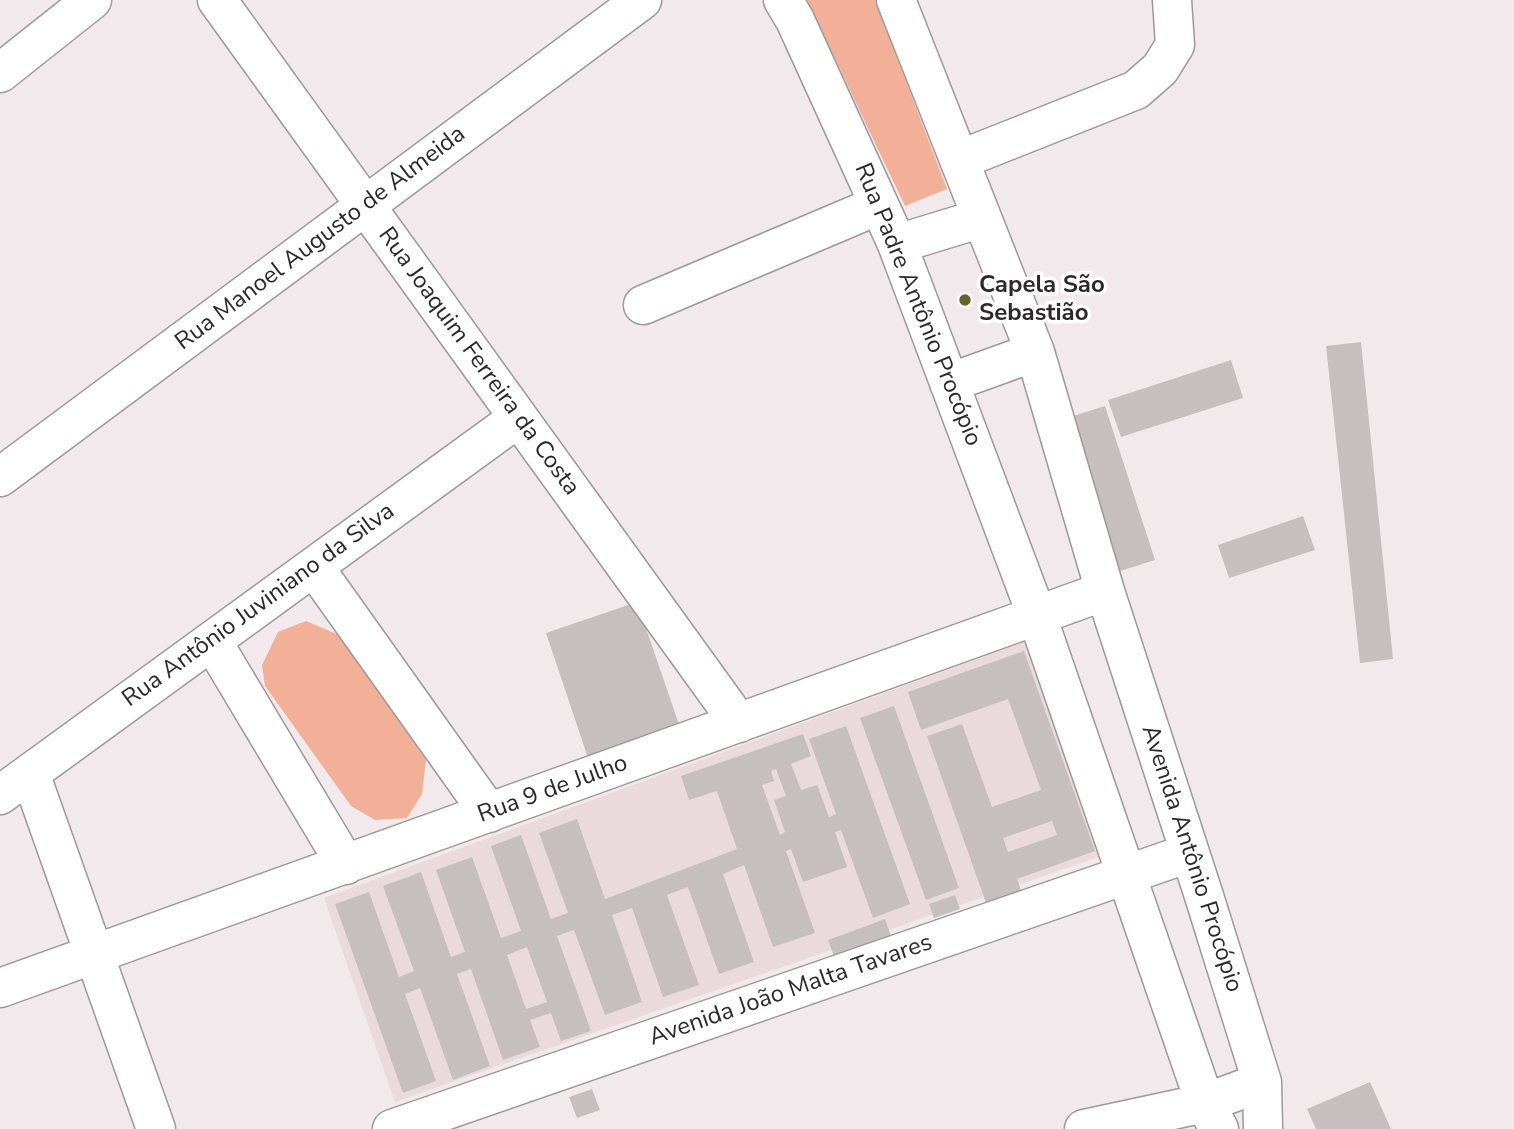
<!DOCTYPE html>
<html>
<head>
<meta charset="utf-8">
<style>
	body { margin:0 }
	canvas { display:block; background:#f1e9eb }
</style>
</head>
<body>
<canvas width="1514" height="1129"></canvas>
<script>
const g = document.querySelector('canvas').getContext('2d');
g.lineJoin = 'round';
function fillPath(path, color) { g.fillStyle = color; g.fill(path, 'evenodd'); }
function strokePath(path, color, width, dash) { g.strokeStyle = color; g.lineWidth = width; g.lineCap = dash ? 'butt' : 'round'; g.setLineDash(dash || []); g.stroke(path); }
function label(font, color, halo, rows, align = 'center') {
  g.font = font + ' "Nunito Sans",sans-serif'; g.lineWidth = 7; g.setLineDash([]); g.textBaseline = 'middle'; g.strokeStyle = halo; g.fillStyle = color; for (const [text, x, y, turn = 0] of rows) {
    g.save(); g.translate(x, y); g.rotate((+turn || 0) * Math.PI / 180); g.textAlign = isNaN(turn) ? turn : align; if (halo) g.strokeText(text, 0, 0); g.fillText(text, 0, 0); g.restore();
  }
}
const built = new Path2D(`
	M1024 642 1101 856 395 1102 324 898Z`);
const green = new Path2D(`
	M807 0H875L947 189 905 206Z
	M306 621 339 635 426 760 422 794 407 818 375 820 351 806 265 686 262 665 278 632Z`);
const building = new Path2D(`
	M1361 342 1393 659 1360 663 1326 346Z
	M1231 360 1243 398 1121 437 1108 400Z
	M1105 406 1155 560 1117 572 1067 418Z
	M1303 516 1315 550 1229 578 1218 545Z
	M637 602 683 736 591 767 546 633Z
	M1024 651 1095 851 1017 879 1021 890 986 903 927 736 962 724 992 807 1041 790 1008 699 921 730 908 692ZM1052 821 1057 835 1008 852 1003 838Z
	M894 706 959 888 926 900 860 718Z
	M846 726 910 904 873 918 841 830 835 832 847 867 803 882 791 849 786 851 815 933 773 947 744 865 723 874 754 962 719 974 688 887 667 895 699 985 663 997 632 908 612 915 642 1002 605 1015 574 930 557 936 591 1031 561 1041 551 1013 530 1020 540 1047 503 1060 471 969 457 974 490 1066 453 1080 420 988 405 994 436 1081 403 1093 335 904 369 892 399 977 414 971 383 886 421 872 451 957 465 952 436 870 472 857 501 938 521 931 491 846 521 835 551 919 568 913 539 833 577 819 605 899 737 849 717 791 689 800 681 776 803 734 811 756 791 764 801 790 817 785 829 817 836 814 809 739ZM776 769 786 796 774 800 785 832 780 835 762 785 774 781 771 771ZM527 947 547 1002 526 1009 507 955Z
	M955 895 960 909 934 918 929 904Z
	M885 919 891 936 834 956 828 940Z
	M1370 1082 1391 1129H1316L1307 1109Z
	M592 1089 600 1110 577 1118 569 1097Z`);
const minor = new Path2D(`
	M217 0 739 723
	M783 0 795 20 897 244 1037 616 1205 1103 1219 1129
	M896 0 1035 352 1105 591 1204 896 1262 1082 1263 1129
	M0 73 92 0
	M959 160 1136 90 1160 69 1175 45 1172 0
	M897 244 982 218
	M643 305 879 205
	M949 383 1035 352
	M0 477 642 0
	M314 567 489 813
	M212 641 346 865
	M30 773 156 1129
	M0 795 518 418
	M0 988 1105 591
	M392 1129 1189 853
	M1084 1129 1205 1103 1262 1082`);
const markers = [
	[965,300,7,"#6a622e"]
];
const streetNames = [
	["Rua Manoel Augusto de Almeida",321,239,-37],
	["Rua Padre Antônio Procópio",917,305,68],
	["Rua Joaquim Ferreira da Costa",478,362,54],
	["Rua Antônio Juviniano da Silva",259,606,-36],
	["Rua 9 de Julho",553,790,-20],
	["Avenida Antônio Procópio",1191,859,72],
	["Avenida João Malta Tavares",791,991,-19]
];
const poiNames = [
	["Capela São",979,286],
	["Sebastião",979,314]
];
fillPath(built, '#eadade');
fillPath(green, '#f3b099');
fillPath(building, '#c7bfbf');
strokePath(minor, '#9f989a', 41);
strokePath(minor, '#fff', 38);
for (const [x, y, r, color] of markers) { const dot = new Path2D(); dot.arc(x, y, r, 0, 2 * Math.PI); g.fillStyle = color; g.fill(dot); strokePath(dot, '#fff', 2.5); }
label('24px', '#2c292a', '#fff', streetNames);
label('bold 24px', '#2c292a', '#fff', poiNames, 'left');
</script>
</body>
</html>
